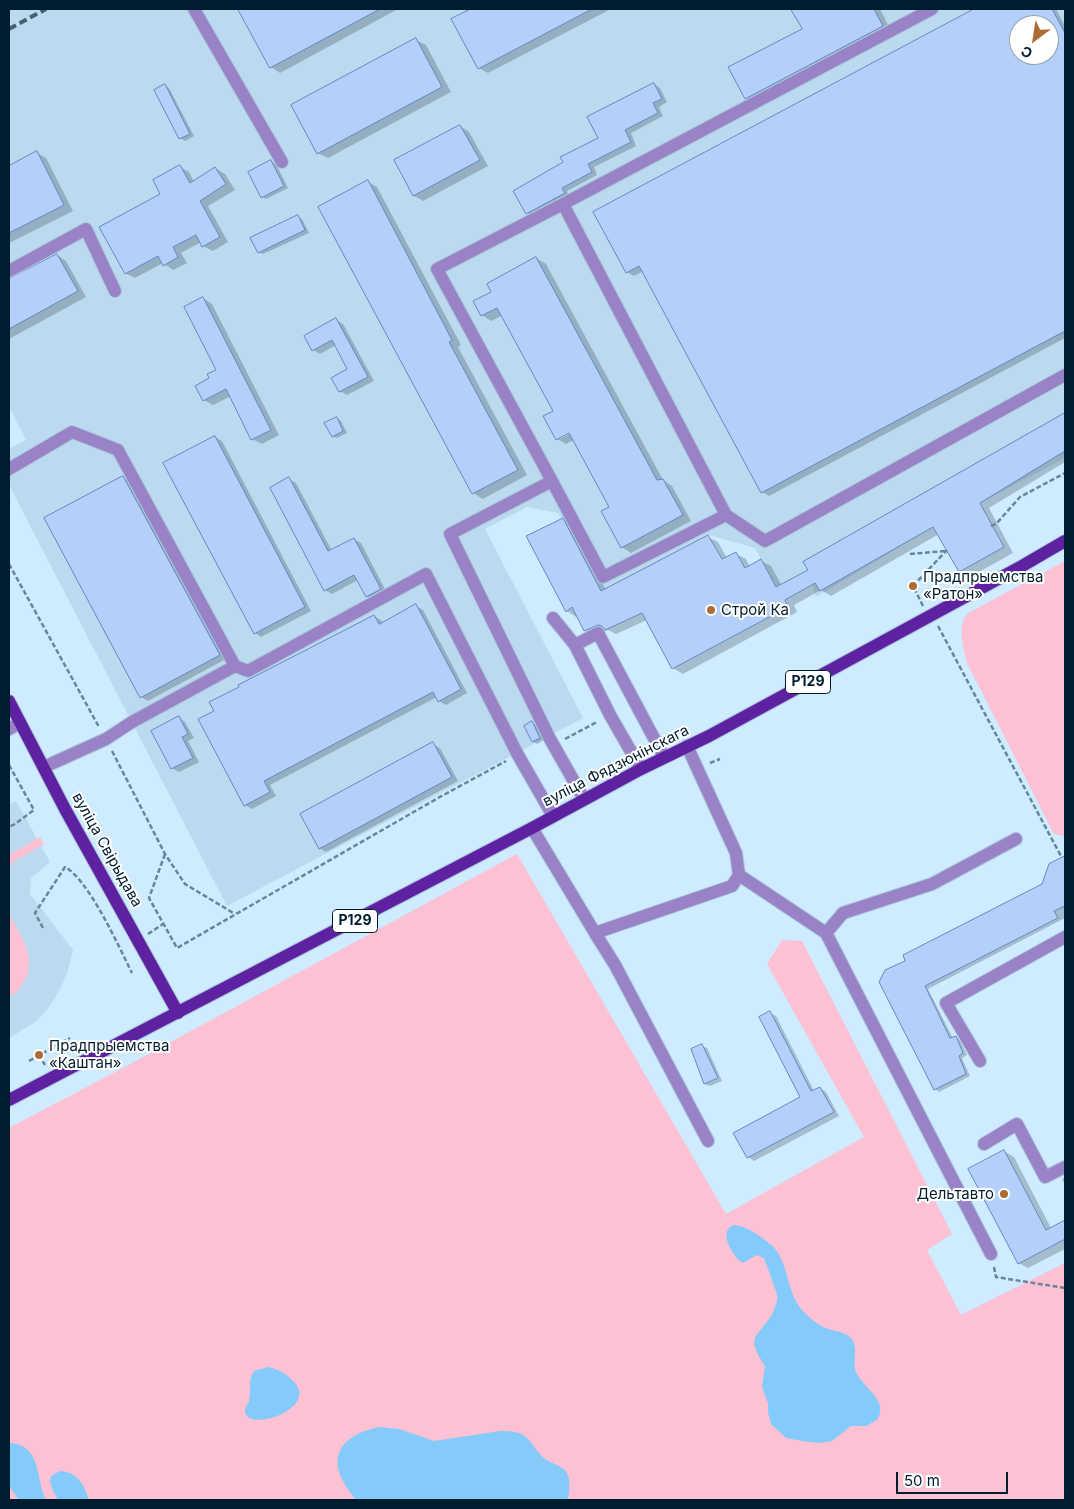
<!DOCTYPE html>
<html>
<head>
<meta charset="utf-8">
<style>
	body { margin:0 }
	#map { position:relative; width:1074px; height:1509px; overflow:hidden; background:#ceebff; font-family:Inter,sans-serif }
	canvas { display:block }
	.frame { position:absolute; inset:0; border:10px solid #001d2f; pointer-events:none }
	.north { position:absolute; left:1009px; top:15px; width:50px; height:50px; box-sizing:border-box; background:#fff; border:1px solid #99a5ac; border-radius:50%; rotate:211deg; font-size:14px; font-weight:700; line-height:20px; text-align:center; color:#001d2f }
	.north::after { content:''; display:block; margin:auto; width:18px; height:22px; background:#ac6c35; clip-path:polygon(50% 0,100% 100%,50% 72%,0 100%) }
	.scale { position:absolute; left:896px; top:1472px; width:112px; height:22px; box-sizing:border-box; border:2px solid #001d2f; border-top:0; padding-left:6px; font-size:15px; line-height:18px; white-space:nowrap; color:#001d2f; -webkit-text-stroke:4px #fff; paint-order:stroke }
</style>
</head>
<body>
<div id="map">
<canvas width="1074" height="1509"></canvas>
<div class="frame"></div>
<div class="north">С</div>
<div class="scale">50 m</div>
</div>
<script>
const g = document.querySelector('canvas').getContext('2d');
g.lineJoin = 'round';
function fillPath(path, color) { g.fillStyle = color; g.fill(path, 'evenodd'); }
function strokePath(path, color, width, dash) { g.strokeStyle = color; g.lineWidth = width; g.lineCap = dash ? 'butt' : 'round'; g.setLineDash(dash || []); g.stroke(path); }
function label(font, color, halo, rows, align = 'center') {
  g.font = font + ' Inter,sans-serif'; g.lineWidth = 4; g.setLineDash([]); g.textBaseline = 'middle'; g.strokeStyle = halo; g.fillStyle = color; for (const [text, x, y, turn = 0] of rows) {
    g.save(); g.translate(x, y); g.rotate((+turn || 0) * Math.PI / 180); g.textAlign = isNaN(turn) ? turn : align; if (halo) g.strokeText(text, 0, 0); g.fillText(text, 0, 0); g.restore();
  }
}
const built = new Path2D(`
	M9 9H1065V458L980 503 1004 547 959 572 933 527 816 597 808 570 776 587 755 548 709 535 601 591 558 513 527 507 485 529 583 718 227 906 9 485V449L26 440 9 407ZM1019 25H1049V55H1019Z
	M16 801 50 862 31 878 30 894 73 950 68 971 59 991 49 1007 37 1021 9 1038V805Z`);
const green = new Path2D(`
	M1065 561V836L1054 834 967 663C964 649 955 622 970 612Z
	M40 837 44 844 12 863 9 873V855Z
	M517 854 726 1214 864 1137 767 964 782 940 802 941 952 1234 927 1250 961 1315 1065 1263V1500H9V1128L132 1063Z
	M9 914C20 934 37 957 25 980 21 987 16 994 9 997Z`);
const water = new Path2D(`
	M734 1225C743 1226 751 1230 758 1235 765 1240 771 1244 776 1250 789 1268 787 1292 802 1310 808 1316 815 1323 823 1327 832 1331 844 1331 851 1338 859 1347 852 1362 856 1372 863 1388 890 1401 877 1420L866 1426H851L832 1441 820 1443 802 1441 786 1438 771 1424 768 1413V1403L762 1387 765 1366 758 1355 754 1344 755 1337 772 1315 777 1301V1294L764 1258 757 1255 743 1263C733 1258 717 1230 734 1225Z
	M268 1367C278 1369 285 1373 292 1380 323 1408 246 1434 245 1411 245 1407 248 1404 249 1401 252 1390 247 1381 254 1371Z
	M380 1427 399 1429 434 1441 500 1431C508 1431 516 1431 523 1435 532 1441 536 1452 544 1458 551 1464 562 1465 567 1473 571 1481 569 1492 568 1500H356C352 1494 346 1488 343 1481 326 1449 352 1432 380 1427Z
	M9 1443C42 1444 35 1478 46 1500H19L9 1486Z
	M60 1471C78 1472 84 1485 89 1500H58L53 1491 50 1482 51 1476Z`);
const shadow = new Path2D(`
	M239 9H398L280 73 271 67Z
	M474 9H611L488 73 479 68 453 20Z
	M792 9H880L891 31 754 103 746 98 804 29Z
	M977 9H1056L1065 26V338L769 496 762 492 644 271 634 276 627 272 595 213ZM1019 25H1049V55H1019Z
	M416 40 426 45 451 92 328 158 318 153Z
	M654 84 660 88 667 102 659 107 663 116 631 133 636 146 594 167 597 175 567 191 570 197 533 217 527 213 565 163 599 138Z
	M165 86 169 88 194 136 185 141 180 138 155 91Z
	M460 126 469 132 488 166 423 201 414 196 395 161Z
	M37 153 46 158 73 211 9 243V167Z
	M272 162 276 164 288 188 266 199 262 197Z
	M180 167 189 172 194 182 215 168 225 174 235 190 208 206 228 242 213 251 203 246 201 242 181 253 187 263 173 270 163 263 135 278 125 273 162 194Z
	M368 182 377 187 461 345 458 347 527 475 483 499 473 493Z
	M298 217 302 219 309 233 263 254 258 252Z
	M57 255 66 261 86 297 9 339V281Z
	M536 258 546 264 663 480 672 486 691 521 631 553 622 547 611 508 574 440 566 444 557 439 555 411 503 315 491 321 482 315 493 292ZM575 431 560 439V436Z
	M203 298 212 304 279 435 262 444 252 439 231 396 213 405 204 400 211 379 217 370Z
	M336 320 343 324 374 381 347 395 340 391 349 369 336 345 320 354 313 350Z
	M1065 415V462L989 508 1013 553 970 577 960 571 939 534 831 596 821 590 794 605 797 612 683 674 673 668 647 620 616 634 608 630 595 636 585 630 578 616 576 617 567 611 563 520 572 525 606 590 708 537 718 542 727 558 736 554 746 559 750 567 761 561 771 566 782 586 810 571 805 562Z
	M337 418 341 421 347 433 337 438 332 436Z
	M215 437 222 441 311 611 261 637 255 633Z
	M123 477 129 481 226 659 148 701 141 697Z
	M289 479 296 483 332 551 354 539 361 543 387 593 374 600 367 596 358 580 332 594 325 590Z
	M416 606 423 610 467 693 446 705 439 701 437 697 270 785 276 796 252 809 245 805 374 616 381 620 383 623Z
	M179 718 185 722 194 738 188 741 199 762 179 772 172 768Z
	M532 723 537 725 544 740 537 744 532 741Z
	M433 744 440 748 458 781 326 852 319 848Z
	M1065 858V918L928 989 953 1038 955 1037 960 1040 967 1055 962 1058 970 1076 939 1092 935 1089 907 961 1043 885 1050 865Z
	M770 1013 776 1016 814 1091 820 1088 826 1092 839 1116 754 1161 748 1157 801 1098Z
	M702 1046 707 1048 722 1081 710 1086 705 1084 693 1050Z
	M1004 1151 1014 1157 1051 1228 1065 1221V1249L1028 1268 1019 1263Z
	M1065 1177V1185L1062 1179Z`);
const building = new Path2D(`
	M238 9H380L270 68Z
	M471 9H592L478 69 451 19Z
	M791 9H874L883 26 745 99 728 67 802 29Z
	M974 9H1052L1065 33V331L761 493 639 266 626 273 593 212ZM1019 25H1049V55H1019Z
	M416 38 442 87 317 154 291 105Z
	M654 83 662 99 653 103 658 113 625 130 631 142 588 164 592 172 562 188 565 193 526 214 513 191 563 162 560 157 598 138 587 117Z
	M165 84 190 134 179 139 154 90Z
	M460 125 480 160 413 196 394 160Z
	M37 151 64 205 9 233V166Z
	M271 160 284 186 261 198 248 172Z
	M180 165 190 183 215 167 226 184 200 201 220 237 202 247 196 235 173 247 178 257 163 266 158 256 125 274 99 227 160 194 153 180Z
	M368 180 452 340 449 342 518 470 472 494 318 207Z
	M298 215 305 230 258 253 250 238Z
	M57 254 78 291 9 329V279Z
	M536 257 657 480 663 479 683 515 621 548 601 511 609 507 569 433 556 440 543 416 553 411 497 308 481 316 473 301 491 292 487 284Z
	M203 297 271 430 251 440 226 389 203 401 195 386 209 378 207 374 216 370 184 307Z
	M336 318 368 377 339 392 331 378 347 369 332 340 312 351 304 336Z
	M1065 413V451L980 503 1004 547 959 572 933 527 820 591 815 583 785 600 788 607 672 669 642 613 605 630 602 626 598 625 584 631 572 607 566 612 526 536 563 518 601 591 708 535 722 559 736 552 745 568 761 559 776 587 808 570 803 562Z
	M337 417 343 431 332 437 324 423Z
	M215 436 305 607 254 634 163 463Z
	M123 476 220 655 140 698 44 518Z
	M289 477 328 551 354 538 381 589 366 597 354 575 324 591 270 488Z
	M416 604 461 689 438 702 433 692 264 781 270 792 244 806 198 719 214 711 209 702 239 687 238 685 374 615 379 624Z
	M179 716 188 734 182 737 193 758 171 769 151 731Z
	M532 721 540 738 532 742 524 726Z
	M433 742 452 777 319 849 300 814Z
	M1065 856V906L1054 911 1058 918 925 986 950 1038 956 1036 963 1053 959 1056 966 1074 934 1090 879 982 885 970 905 961 903 955 1042 884 1049 864Z
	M770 1011 811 1091 820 1087 834 1112 747 1158 733 1133 800 1097 759 1017Z
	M702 1044 718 1078 704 1084 691 1049Z
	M1004 1150 1046 1230 1065 1220V1239L1018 1264 968 1169Z`);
const path = new Path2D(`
	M991 526 997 523 1020 497 1065 473
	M910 554 945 551
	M9 564 99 727
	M923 606 913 586 947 550
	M938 626 1062 858
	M565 739 597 722
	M112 751 165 854 185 884 235 914
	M710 763 720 759
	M9 765 34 810 15 824 9 827
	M165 854 149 898 177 948 438 798 506 761
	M43 928 35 913 65 867C89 880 119 947 132 973
	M148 934 163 924
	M39 1055 45 1065
	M29 1061 70 1038
	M994 1267 996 1277 1065 1288`);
const minor = new Path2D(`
	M194 9 282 162
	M932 9 563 204 726 515 765 541 1065 375
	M9 271 86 229 115 291
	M9 469 72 432 118 450 235 666
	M552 481 437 269 563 204
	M553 618 575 645 598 633 664 757
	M575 645 610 715 641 769
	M9 729 20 723
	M44 767 106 739 132 722 235 666 248 671 426 574 518 755 553 816
	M584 799 550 739 450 534 552 481 603 577 726 515
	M532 828 595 933 732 886 739 875 736 853 687 746
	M739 875 826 933 991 1254
	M595 933 615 965 708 1141
	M826 933 843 913 932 884 1016 839
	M980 1061 946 1003 1065 937
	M984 1144 1017 1124 1045 1177 1065 1167`);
const major = new Path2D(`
	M9 701 65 809 178 1013
	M9 1100 532 828 641 769 709 736 1022 566 1065 541`);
const rail = new Path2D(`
	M9 29 46 9`);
const markers = [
	[913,586,5,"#ac6c35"],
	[711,610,5,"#ac6c35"],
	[39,1055,5,"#ac6c35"],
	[1004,1194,5,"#ac6c35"]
];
const shields = [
	[808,682,45],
	[355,921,45]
];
const shieldNames = [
	["Р129",808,682],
	["Р129",355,921]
];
const poiNames = [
	["Прадпрыемства",923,577],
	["«Ратон»",923,594],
	["Строй Ка",721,610],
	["Прадпрыемства",49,1046],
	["«Каштан»",49,1063],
	["Дельтавто",994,1194,"right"]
];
const streetNames = [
	["вуліца Фядзюнінскага",616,766,-27],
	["вуліца Свірыдава",107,850,61]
];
fillPath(built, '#bbdaf0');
fillPath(green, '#fcc2d3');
fillPath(water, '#84cafa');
fillPath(shadow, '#0003');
fillPath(building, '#b4cff9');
strokePath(building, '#6289c6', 1);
strokePath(minor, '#a9c6da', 14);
strokePath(major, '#a9c6da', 14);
strokePath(path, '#698699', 2.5, [5, 2.5]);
strokePath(minor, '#9983c6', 12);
strokePath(major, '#5d21a1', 12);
strokePath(rail, '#446174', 4, [8, 4]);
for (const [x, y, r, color] of markers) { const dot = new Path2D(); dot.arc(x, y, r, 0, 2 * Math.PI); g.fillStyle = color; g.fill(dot); strokePath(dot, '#fff', 2); }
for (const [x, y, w] of shields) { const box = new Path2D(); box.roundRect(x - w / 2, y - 11.5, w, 23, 4); g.fillStyle = '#fff'; g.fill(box); strokePath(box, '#001d2f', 1); }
label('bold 14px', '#001d2f', null, shieldNames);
label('15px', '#001d2f', '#fff', poiNames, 'left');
label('15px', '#001d2f', '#fff', streetNames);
</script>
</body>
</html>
